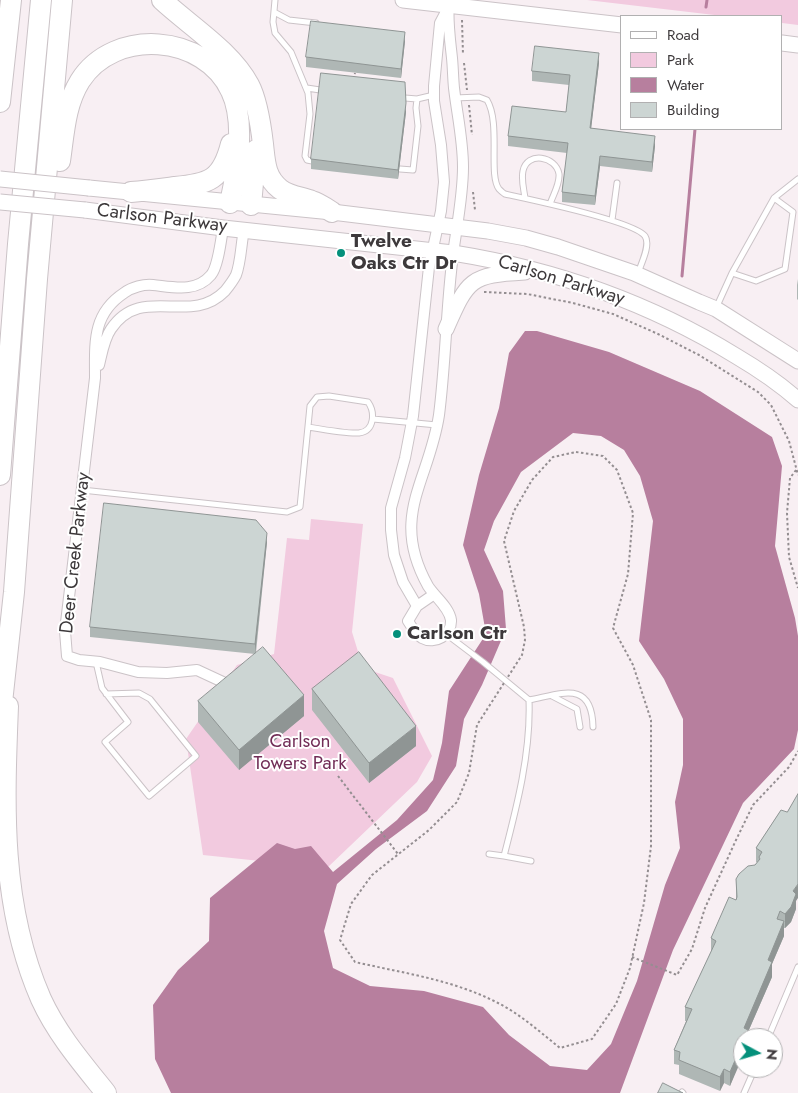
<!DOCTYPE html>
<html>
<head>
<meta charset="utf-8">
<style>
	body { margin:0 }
	#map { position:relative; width:798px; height:1093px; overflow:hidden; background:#f8eff3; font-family:Jost,sans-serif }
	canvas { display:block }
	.legend { position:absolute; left:620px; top:15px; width:162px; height:115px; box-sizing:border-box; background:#fff; border:1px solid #b1b0b1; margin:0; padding:6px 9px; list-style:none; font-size:15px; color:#3d393b }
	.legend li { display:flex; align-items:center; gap:10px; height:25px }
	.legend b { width:25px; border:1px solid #b1b0b1 }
	.north { position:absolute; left:733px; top:1028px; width:50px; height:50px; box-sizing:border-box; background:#fff; border:1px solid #b1b0b1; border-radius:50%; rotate:96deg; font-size:14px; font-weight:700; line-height:20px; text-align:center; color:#3d393b }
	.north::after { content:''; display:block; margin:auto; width:18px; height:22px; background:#04907b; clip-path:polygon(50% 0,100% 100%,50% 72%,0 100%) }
</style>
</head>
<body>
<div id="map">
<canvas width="798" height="1093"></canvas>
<ul class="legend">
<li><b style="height:6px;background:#fff"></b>Road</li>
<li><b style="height:14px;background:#f2cadf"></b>Park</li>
<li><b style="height:14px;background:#b77f9e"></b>Water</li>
<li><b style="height:14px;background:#ccd5d3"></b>Building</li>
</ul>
<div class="north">N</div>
</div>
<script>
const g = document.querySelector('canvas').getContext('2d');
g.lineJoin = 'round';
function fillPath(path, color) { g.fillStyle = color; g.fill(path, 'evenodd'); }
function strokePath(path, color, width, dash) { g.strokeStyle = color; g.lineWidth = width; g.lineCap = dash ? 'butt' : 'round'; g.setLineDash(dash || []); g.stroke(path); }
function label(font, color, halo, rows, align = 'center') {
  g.font = font + ' Jost,sans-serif'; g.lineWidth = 4; g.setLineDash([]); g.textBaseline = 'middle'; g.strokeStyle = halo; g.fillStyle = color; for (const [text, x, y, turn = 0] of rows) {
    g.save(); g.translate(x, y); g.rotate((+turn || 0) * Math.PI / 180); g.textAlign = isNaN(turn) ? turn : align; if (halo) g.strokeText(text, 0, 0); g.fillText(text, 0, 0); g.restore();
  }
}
const green = new Path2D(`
	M587 0H798V25L782 23V16H723Z
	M311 519 363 524 352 632 363 668 393 678 432 756 417 782 327 868 203 855 186 739 237 665 274 654 287 538 309 540Z`);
const water = new Path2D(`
	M525 331H537L609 352 700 391 772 437 782 466 775 546 795 618 798 636V730L794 749 743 803 673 950 620 1093H171L155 1059 153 1005 178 970 209 941 210 898 277 843 295 849 311 846 333 872 397 820 433 780 442 743 449 691 486 634 479 594 463 545 479 475 499 408 509 353ZM573 433 601 436 624 450 640 476 653 521 639 641 664 679 683 719V765L675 802 680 848 665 885 637 981 611 1044 587 1070 550 1066 509 1035 483 1007 424 991 370 986 333 968 324 931 337 884 376 849 427 811 456 766 464 719 482 685 506 629 503 591 484 550 494 521 521 472Z`);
const stream = new Path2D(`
	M706 7 707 0
	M682 276 695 129`);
const path = new Path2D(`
	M462 20 463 55
	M464 63 467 90
	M354 79 355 73
	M469 105 472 135
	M473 192 475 210
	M484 292 527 294 573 303 613 314 658 334 699 355 758 392 771 405 789 441 798 475
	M576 452 603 456 617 470 633 513 628 574 613 628 633 665 651 720V846L644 903 630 968 616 1004 592 1039 560 1048C540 1032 520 1014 498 1003 454 980 403 973 355 962L340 940 351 904 372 875 429 830 457 802 469 773 477 725 522 655 525 640 524 627 504 541 514 511 532 480 553 457Z
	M796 470 790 478 787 513 789 557 798 588
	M338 776 398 854
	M632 957 677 975 692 949 705 908 736 840 753 805 789 767 798 751`);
const lane = new Path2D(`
	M275 0 273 22 275 33 291 52 308 93 310 114 305 156 307 160 312 161
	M274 12 289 20 316 23
	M307 88 320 90
	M405 98 417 99
	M455 98 479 97 487 100C501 123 488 175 499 189 501 191 503 193 505 194 528 199 634 221 645 236 651 245 641 264 638 273
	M400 169 413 170 418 126 416 108 417 99 434 95
	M525 198C524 190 521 180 523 171 527 151 556 156 559 174 560 184 553 195 550 204
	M612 220 617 183
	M732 273 756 281 785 269 793 212 774 198
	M717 306 732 273 774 198 798 179
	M373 419 437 425
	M82 490 287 512 300 507 310 406 317 397 329 396 368 402C375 412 375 431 359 433 348 434 320 429 308 427
	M446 634 483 662 529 700C531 752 517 806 504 856L531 861
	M96 662 102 688 128 722 105 742 149 796 196 756 150 699 139 693 106 694
	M552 696 577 709 580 727
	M529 700C561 694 592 679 593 727
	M489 854 504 856
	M768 1038 798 967
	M682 1092 683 1093
	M744 1093 755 1068`);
const street = new Path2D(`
	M449 6 440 23 434 86V101L441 145 444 182 441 211 429 267 413 416 405 458 391 508V530L394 555 403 582 417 606 408 621C412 627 415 634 422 638 435 645 452 635 451 620 449 607 435 597 428 586 389 516 429 482 439 415 445 368 446 319 451 272 454 237 463 202 463 167 463 140 457 114 454 88 453 78 453 68 452 58 450 39 447 20 449 1
	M223 228C221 240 218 267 211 275 196 293 173 287 153 285 144 284 132 287 124 293 92 314 95 343 95 378L65 631 67 656 79 660 100 662 138 672 167 673 197 670 225 683
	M99 365C102 353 104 339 111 329 142 283 190 327 225 291 229 286 233 281 236 275 241 262 241 244 244 230
	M417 606 433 595`);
const secondary = new Path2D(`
	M403 0 622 25
	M782 43 798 45
	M89 188 332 212 488 231 526 238 558 247 634 273 699 302 716 309 798 361
	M85 210 223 228 453 253C553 269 650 303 736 356 758 369 779 383 798 400
	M446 329C468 279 470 275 525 272`);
const highway = new Path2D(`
	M162 0C190 26 231 51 249 85 257 100 261 127 263 144 265 162 265 177 280 189 289 196 301 197 312 201 319 203 326 208 332 212
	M0 102 11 0
	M60 161C64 134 65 105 80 81 114 27 205 34 231 91 246 122 237 171 230 203
	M131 192C146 191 160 189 175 187 209 184 222 180 231 144
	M251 205 256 150
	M0 475 18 244 41 0
	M8 706C4 807 0 905 41 999 57 1034 82 1063 106 1093
	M0 721 14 592 37 279 62 0`);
const secondaryBridge = new Path2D(`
	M0 179 89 188
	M0 202 85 210`);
const wall = new Path2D(`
	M405 41 401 78 306 67V57Z
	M599 63 591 128 655 146 652 172 600 166 595 205 562 202V192L567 153 508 146V136L566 112 569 85 532 81V71Z
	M406 112 398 179 311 169V159Z
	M798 279V300L797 299V285Z
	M267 542 256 653 304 716 239 770 198 722V701L255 654 90 637V627Z
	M312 689 416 746 369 783 312 710Z
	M781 810 796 901V909L791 922 785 928H784V936L772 964V977L748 1032V1038L730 1086 724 1083 720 1091 679 1074V1065L674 1064V1050L686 1021H685V1007L711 952V938L736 899V879L755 865 757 862H756V848Z`);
const shadedWall = new Path2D(`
	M405 32V41L401 78V69Z
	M599 53V63L590 138V128Z
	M406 103V112L398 179V170Z
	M655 136V146L652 172V162Z
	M600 156V166L595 205V196Z
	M267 533V542L255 654V644Z
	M304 695V716L239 770V750Z
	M416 726V746L369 783V763Z
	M798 884V898L796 901V909L791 922 785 928V914L793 891Z
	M784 921V936L772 964V977L748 1032V1038H744V1028L768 960Z
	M743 1042V1056L730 1086V1072Z
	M724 1069V1083L720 1091V1077Z`);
const building = new Path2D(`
	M311 21 405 32 401 69 306 57Z
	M535 46 599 53 590 128 655 136 652 162 600 156 595 196 562 192 568 143 508 136 512 106 566 112 570 75 532 71Z
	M321 73 405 82 406 103 398 170 311 159Z
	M104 503 256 520 267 533 255 644 90 627Z
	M263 647 304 695 239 750 198 701Z
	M359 652 416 726 369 763 312 689Z
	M798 794V884L793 891 796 894 791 907 785 914 780 911 777 919 784 921 768 960 772 962 744 1028 748 1030 745 1038H743V1042L730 1072 724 1069 720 1077 679 1060 680 1052 674 1050 692 1009 685 1007 716 941 711 938 729 897 736 900 737 897 736 879 739 874 748 866 755 865 760 859 759 857 762 852 756 848 781 810 787 812Z
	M663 1083 683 1093H658Z`);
const markers = [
	[341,253,5,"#04907b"],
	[397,634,5,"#04907b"]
];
const streetNames = [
	["Carlson Parkway",162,219,7],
	["Carlson Parkway",561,281,17],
	["Deer Creek Parkway",76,553,-84]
];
const poiNames = [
	["Twelve",351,242],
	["Oaks Ctr Dr",351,264],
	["Carlson Ctr",407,634]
];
const parkNames = [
	["Carlson",300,742],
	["Towers Park",300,764]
];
fillPath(green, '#f2cadf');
fillPath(water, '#b77f9e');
strokePath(stream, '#b77f9e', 3);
strokePath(lane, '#cbc3c7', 7);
strokePath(street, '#cbc3c7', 12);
strokePath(secondary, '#cbc3c7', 17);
strokePath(highway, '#cbc3c7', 22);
strokePath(path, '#948e91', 2, [2.5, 2.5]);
strokePath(lane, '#fff', 5);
strokePath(street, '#fff', 10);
strokePath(secondary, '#fff', 15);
strokePath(highway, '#fff', 20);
strokePath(secondaryBridge, '#cbc3c7', 17, []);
strokePath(secondaryBridge, '#fff', 15);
fillPath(wall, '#afb7b5');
fillPath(shadedWall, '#8f9594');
fillPath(building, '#ccd5d3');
strokePath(building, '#8f9594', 1);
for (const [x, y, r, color] of markers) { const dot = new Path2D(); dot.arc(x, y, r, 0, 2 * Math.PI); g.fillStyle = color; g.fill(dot); strokePath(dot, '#fff', 2); }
label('19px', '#3d393b', '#fff', streetNames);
label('bold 19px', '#3d393b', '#fff', poiNames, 'left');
label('19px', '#722d57', '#fff', parkNames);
</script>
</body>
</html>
